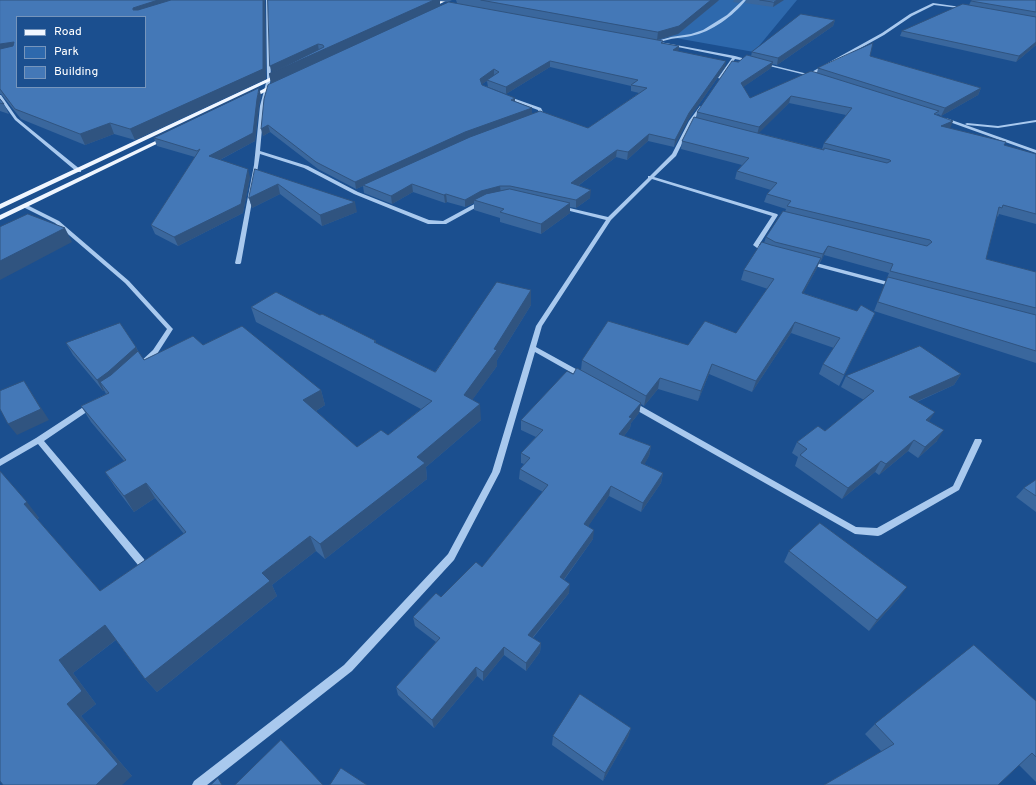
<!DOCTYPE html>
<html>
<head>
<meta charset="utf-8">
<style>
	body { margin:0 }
	#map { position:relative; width:1036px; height:785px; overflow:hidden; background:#1b4f8f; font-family:Overpass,sans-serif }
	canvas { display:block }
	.legend { position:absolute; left:16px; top:16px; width:130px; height:72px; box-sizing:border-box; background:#1b4f8f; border:1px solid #7695bc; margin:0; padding:5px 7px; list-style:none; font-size:12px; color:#fff }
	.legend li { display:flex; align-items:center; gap:8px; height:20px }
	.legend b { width:20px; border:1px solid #7695bc }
</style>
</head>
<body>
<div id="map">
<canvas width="1036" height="785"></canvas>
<ul class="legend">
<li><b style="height:5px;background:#f0f6ff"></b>Road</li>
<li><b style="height:11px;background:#2e69ad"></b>Park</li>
<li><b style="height:11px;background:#4478b7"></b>Building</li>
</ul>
</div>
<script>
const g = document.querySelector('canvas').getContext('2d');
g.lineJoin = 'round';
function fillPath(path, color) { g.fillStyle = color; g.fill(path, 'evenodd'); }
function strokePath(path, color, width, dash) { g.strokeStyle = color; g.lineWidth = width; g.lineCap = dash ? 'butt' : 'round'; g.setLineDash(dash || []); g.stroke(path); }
const green = new Path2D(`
	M479 0H797L754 52 474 2Z`);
const minor = new Path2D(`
	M266 0H268L271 79 264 106 260 151 308 166 358 192 429 220 443 221 480 201H484V203L446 224H428L354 194 304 168 260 154 256 179 241 263 240 264H236L235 263 238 249 254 165 260 106 267 79Z
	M743 0H746C733 16 712 32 691 36 681 38 671 38 660 42L735 56 753 61 751 62 735 59 721 79 718 78 732 58 653 42 671 37 691 34 703 30 727 15Z
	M933 3 968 8 967 9 934 5 912 16 884 35 812 75H814V77L761 64 763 63 808 74 882 33 910 14Z
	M0 95H1L17 118 81 170V172H77L15 120 0 99Z
	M507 96 541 108 543 112 535 117H533V115L539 112 538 110 506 98 505 97Z
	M700 106 703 107 693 121 676 156 654 177 777 214 778 215 759 245 768 251V253H764L753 245 772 216 652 179 611 220 542 326 536 347 585 374 586 376 583 378H581L535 352 500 472 454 560 352 671 207 785H192L194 781 344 665 448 554 492 472 536 326 606 220 558 208 561 206 608 217 648 178V176H650L672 154 689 121Z
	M944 118H946L1036 150V153L944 120Z
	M1036 120V122L998 128 967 125 965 124 967 123 998 126Z
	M25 204 59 221 129 281 172 328 173 329 157 354 144 365H140L139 363 153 350 167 329 125 283 55 223 23 207 22 206Z
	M809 261 896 284 897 285 894 287 807 264 806 263Z
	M632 401 856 527 877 528 953 486 975 439H981L982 441 959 490 881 535 878 536 855 534 629 406 628 404Z
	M91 402 95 405 94 407 44 441 144 559 145 562 144 565 141 566 138 565 38 444 0 466V459L36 438Z`);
const major = new Path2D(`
	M443 0H448L429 9 426 8Z
	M280 73 285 74 0 209V204Z
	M279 81 282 83 281 84 251 99 246 98Z
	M166 136 171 137 0 220V215Z`);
const wall = new Path2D(`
	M0 0H265L266 79 135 140 114 134 85 145 21 119 1 94H0Z
	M268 0H452L448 2 440 1V6L457 3 456 0H719L718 1 678 34 659 40 663 41V43L679 46 678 51 725 67 688 120 674 147 648 141 627 160 616 157 578 186 590 198 576 208 570 207V213L541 234 500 222V218L474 210V203L465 207 447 202 445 203 413 192 392 204 364 193 363 186 356 189 318 169 270 132 263 136 271 83 269 74 272 72ZM550 67 631 86V91L639 93 588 128 532 114 515 102 488 87 506 94ZM487 81 488 87 482 85V84Z
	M734 0H741L739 3 733 2Z
	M746 0H784L773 7 745 3Z
	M1036 0V45L1016 62 900 36 902 31 969 5 971 1Z
	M835 20 833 26 777 65 772 64 771 68 743 87 750 98 817 73 818 68 870 56 981 88 978 95 941 116 938 114 937 115 950 128 1004 145 1036 154V224L999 214 998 217 997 216 986 259 1036 272V363L874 311 889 273 824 255 820 263H819L817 268 803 293 857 311 875 313 839 386 819 374 823 364 834 348 791 333 752 392 709 374 698 401 658 389 644 406 641 404 639 413 631 423 630 428 624 436 651 446 649 456 644 464 663 473 661 483 641 512 609 496 588 526 593 539 564 580 569 593 533 638 541 643 540 652 526 671 504 655 483 681 477 676 434 728 398 695 396 687 436 642 415 626 413 617 482 567 543 492 519 479 520 469 524 464 521 463V453L536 437 521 430V420L573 374 581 370 582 360 688 345 736 333 768 289 741 280 744 270 764 243 766 237 785 212 786 209 764 202 767 194 771 190 735 179 737 171 742 165 681 149 682 141 696 118 697 112 738 62 751 56 752 52ZM789 103 846 115 824 143 822 149 758 133Z
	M261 95 259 106 255 141 220 160 250 177 243 213 178 246 155 234 151 225 195 157 157 146 154 138Z
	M0 99 4 104 9 114 0 111Z
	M255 169 357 212 322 226 280 194 252 208 249 198Z
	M531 290V305L497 360V366L472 400 481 420 426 467 427 479 325 559 316 551 272 585 277 596 157 692 145 679 116 640 73 673 96 704 81 716 132 776 3 785 0 471 39 518 37 519 100 591 184 534 155 498 134 512 115 487 105 472 124 461 91 422 81 406 106 394 104 390 103 391 73 355 66 343 136 347 138 351 144 360 203 345 321 390 325 405 316 411 357 447 388 435 421 409 256 322 251 307 320 315 376 341V343L435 372Z
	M961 374 954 385 917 402 929 421 937 441 918 458 908 451 879 475 875 472 842 499 795 466 798 457 792 453 797 442 825 431 864 400 841 387 846 376Z
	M1036 480V512L1016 497 1024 488Z
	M789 551 899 598 869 631 784 562Z
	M1036 701V782L1019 765 881 751 865 734 875 724Z
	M631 728 628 737 603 781 552 745 553 736Z`);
const shadedWall = new Path2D(`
	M158 0H185L136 17 133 8Z
	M263 0H265L266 79 135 140 130 129Z
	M434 0H440V6L271 83 269 74 272 73 270 66 318 44 319 51Z
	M711 0H719L718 1 678 34 657 40 658 32Z
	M777 0H784L773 7 774 2Z
	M835 20 833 26 777 65 778 58Z
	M14 42 17 49 0 54V44Z
	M1036 42V45L1016 62 1019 56Z
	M679 46 678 53 673 50Z
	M550 61V67L506 94V87Z
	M726 61 725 67 688 120 674 147 675 140 689 113Z
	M773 62 771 68 739 90 741 83Z
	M494 69V76L481 85 480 79Z
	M259 88 261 95 259 106 255 141 212 164 209 156 257 99Z
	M981 88 978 95 941 116 945 108Z
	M791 96 789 103 757 135 759 127Z
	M515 98V105L511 100Z
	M532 108V114L363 185V186L356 189 355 182 465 132Z
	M953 121 950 129 941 126Z
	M110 123 114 134 85 145 80 134Z
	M268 125 270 132 263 136 261 129Z
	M649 134 648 141 627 160 628 152Z
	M617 150 616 157 571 191V183Z
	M248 169 250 177 243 213 178 246 174 237Z
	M278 184 280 194 252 208 249 198Z
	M412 184 413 192 392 204 391 196Z
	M500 186 501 194 474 200V203L465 207V200L481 191Z
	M591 190 590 198 576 208V200Z
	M446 194 447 202 445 203 444 195Z
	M355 202 357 212 322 226 320 215Z
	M570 203V213L541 234V224Z
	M65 228 72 242 0 280V261Z
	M828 246 824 255 820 263 823 254Z
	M821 258 817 268 798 303 802 293Z
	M531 290V305L497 360V366L465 410 464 395 494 349Z
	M795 322 791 333 752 392 756 381Z
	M136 347 141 359 100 382 104 390 103 391 97 380Z
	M712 364 709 374 698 401 701 391Z
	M961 374 954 385 902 408 909 397Z
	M660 378 658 389 644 406 646 396Z
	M24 381 49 420 17 435 8 424Z
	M321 390 325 405 308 416 303 400Z
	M641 403 639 413 631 423 630 428 618 444 619 434 629 417Z
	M480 404 481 420 426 467 427 479 325 559 320 544 417 457Z
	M935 412 928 423 926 420Z
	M944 430 937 441 918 458 925 447Z
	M914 440 908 451 879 475 886 464Z
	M651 446 649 456 640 473 641 463Z
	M881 461 875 472 842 499 848 488Z
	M663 473 661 483 641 512 643 503Z
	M146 483 155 498 134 512 124 496Z
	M611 486 609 496 583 534 584 524Z
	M27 502 39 518 37 519 24 504Z
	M594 530 593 539 559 586 560 577Z
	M310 536 316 551 272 585 277 596 157 692 145 679 262 573Z
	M570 584 569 593 528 643V635Z
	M907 587 899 598 869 631 877 620Z
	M105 625 117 639 73 673 96 704 81 716 132 776 122 785H96L67 704 59 660Z
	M541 643 540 652 526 671V663Z
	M504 647V655L483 681V672Z
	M476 667 477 676 434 728 432 720Z
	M631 728 628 737 603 781 605 773Z`);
const building = new Path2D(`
	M0 0H158L133 8V10H138L171 0H263V69L130 129 110 123 80 134 15 109 0 89V49L13 46 14 42 0 44ZM17 17H145V87H17Z
	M268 0H434L269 74 324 47 323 45 318 44 270 66Z
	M481 0H711L679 26 658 32Z
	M760 0H777L774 2Z
	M972 0H1036V12L971 1Z
	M449 2 663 41 661 43 679 46 673 50 726 61 689 113 675 140 649 134 628 152 617 150 571 183 591 190 576 200 510 186H500L481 191 465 200 446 194 444 195 412 184 391 196 363 185 470 137 540 111 588 128 647 88 631 85 638 80 550 61 506 87 487 80 499 72 494 69 480 79 482 85 515 98 511 100 532 108 465 132 355 182 316 162 268 125 261 129 264 99 268 85Z
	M963 4 1036 17V42L1019 56 902 31Z
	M801 14 835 20 778 58 752 52Z
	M873 43 870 56 981 88 945 108 818 68Z
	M747 55 773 62 741 83 750 98 811 71 939 111 934 114 953 121 941 126 1006 142 1004 145 1036 154V214L1003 205 1002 208 999 207 986 259 1036 272V308L890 271 893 264 828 246 823 254 775 242 766 237 783 211 927 246 932 242 930 240 787 206 791 201 767 194 777 183 737 171 749 158 682 141 694 117 824 150V148L887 163 891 161 890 160 824 143 852 108 791 96 759 127 697 112 732 61 738 62Z
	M259 88 257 99 253 133 209 156 248 169 241 204 174 237 151 225 200 149 197 151 154 138Z
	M0 99 4 104 0 103Z
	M255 169 355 202 320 215 278 184 249 198Z
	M510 189 570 203 541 224 500 212 504 209 474 200 486 194Z
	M28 214 65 228 0 261V227Z
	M762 242 771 245 821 258 802 293 857 311 861 305 875 313 844 375 823 364 840 338 795 322 756 381 712 364 701 391 660 378 646 396 582 360 608 321 688 345 705 321 736 333 774 279 744 270Z
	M888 277 1036 315V351L878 302Z
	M497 282 531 290 494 349 497 350 464 395 480 404 417 457 425 463 320 544 310 536 262 573 270 581 145 679 105 625 59 660 82 691 67 704 118 764 96 785H3L0 781V471L27 502 24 504 100 591 186 532 146 483 124 496 105 472 126 460 81 406 109 393 100 382 111 375 138 351 144 360 193 336 203 345 242 326 321 390 303 400 357 447 381 430 388 435 432 401 251 307 276 292 320 315 322 314 376 341 374 342 435 372Z
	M120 323 136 347 108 372 97 380 66 343Z
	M920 346 961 374 909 397 935 412 926 420 944 430 925 447 914 440 886 464 881 461 848 488 800 455 807 449 797 442 818 426 825 431 874 391 846 376Z
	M577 368 641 403 629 417 632 418 619 434 651 446 641 463 663 473 643 503 611 486 584 524 594 530 560 577 570 584 528 635 541 643 526 663 504 647 483 672 476 667 432 720 396 687 440 638 413 617 436 593 441 597 476 562 482 567 548 485 520 469 530 458 521 453 543 430 521 420 567 371 573 374Z
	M24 381 41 409 8 424 0 409V391Z
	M1036 480V496L1024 488Z
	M820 523 907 587 877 620 789 551Z
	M974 645 1036 701V757L1032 753 998 785H824L894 744 875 724Z
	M580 694 631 728 605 773 553 736Z
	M281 740 323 785H235Z
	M341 768 367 785H330Z
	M218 778 222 785H211Z`);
fillPath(green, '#2e69ad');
fillPath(minor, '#a9c9ee');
fillPath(major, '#f0f6ff');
fillPath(wall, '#3a679d');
fillPath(shadedWall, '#305480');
fillPath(building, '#4478b7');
strokePath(building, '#305480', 1);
</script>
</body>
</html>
